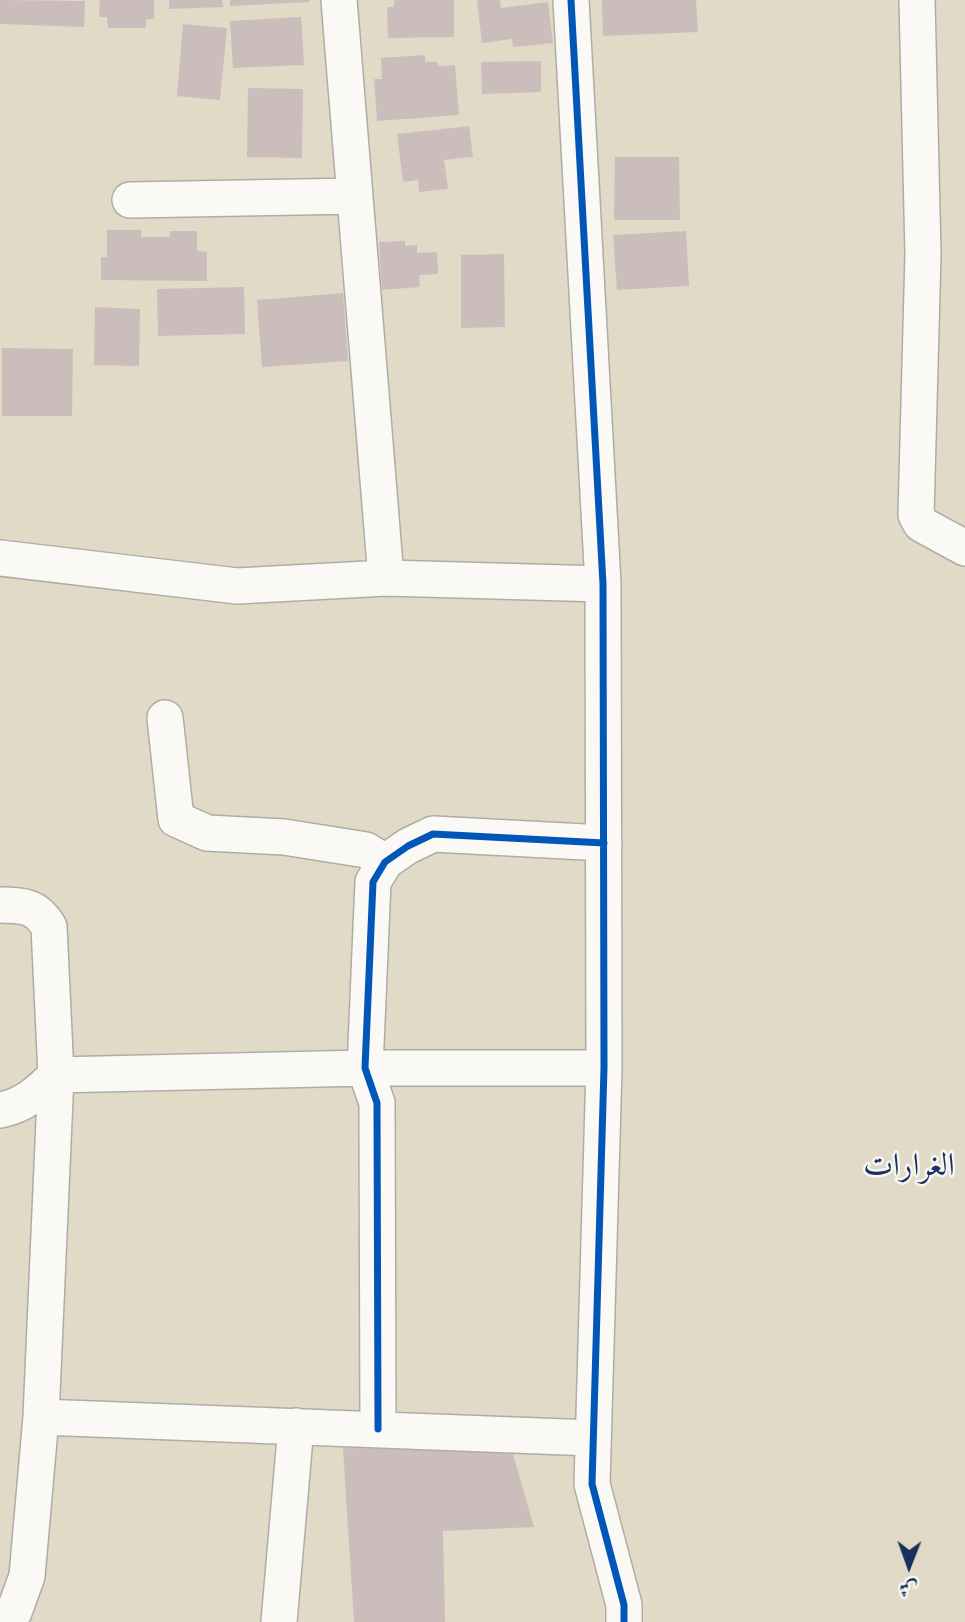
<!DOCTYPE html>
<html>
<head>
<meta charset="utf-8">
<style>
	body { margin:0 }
	#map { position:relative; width:965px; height:1622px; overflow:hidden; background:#e0dac6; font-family:"Old Standard TT",Amiri,serif }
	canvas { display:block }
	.north { position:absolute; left:874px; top:1531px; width:70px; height:70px; -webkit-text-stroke:5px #f6f6f2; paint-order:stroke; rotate:181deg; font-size:19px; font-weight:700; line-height:28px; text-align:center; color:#1b2f5e }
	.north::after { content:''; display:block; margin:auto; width:24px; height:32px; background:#1b2f5e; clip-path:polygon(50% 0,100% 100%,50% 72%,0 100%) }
</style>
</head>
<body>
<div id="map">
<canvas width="965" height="1622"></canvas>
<div class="north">ش</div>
</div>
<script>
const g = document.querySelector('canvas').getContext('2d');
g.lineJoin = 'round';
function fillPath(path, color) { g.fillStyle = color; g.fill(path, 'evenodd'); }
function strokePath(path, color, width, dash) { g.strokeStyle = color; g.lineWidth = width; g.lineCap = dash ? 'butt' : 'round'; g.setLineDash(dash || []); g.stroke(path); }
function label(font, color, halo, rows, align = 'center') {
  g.font = font + ' "Old Standard TT",Amiri,serif'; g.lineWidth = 5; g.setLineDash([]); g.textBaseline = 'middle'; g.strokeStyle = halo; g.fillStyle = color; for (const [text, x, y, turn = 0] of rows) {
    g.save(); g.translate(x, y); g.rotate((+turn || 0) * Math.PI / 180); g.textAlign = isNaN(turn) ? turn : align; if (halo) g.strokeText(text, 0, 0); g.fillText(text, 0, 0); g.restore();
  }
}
const building = new Path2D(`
	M0 0 85 1 84 27 0 24Z
	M100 0H154V19H146V28H108L107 17H99Z
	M169 0H222L223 7 169 9Z
	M230 0H309V2L230 6Z
	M394 0H454V37L388 38 387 7H394Z
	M477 0H500L501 8 548 2 553 43 513 47 512 39 482 43Z
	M602 0H696L698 32 603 36Z
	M301 17 304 65 233 68 230 21Z
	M183 24 227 28 220 100 177 96Z
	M425 55V62H437L438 66 455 65 459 115 377 121 374 79H382L381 58Z
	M541 61V92L482 94 481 62Z
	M248 88 303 89 302 158 247 157Z
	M469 126 473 157 444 160 448 189 419 192 418 180 403 182 397 134Z
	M615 157H679L680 220H614Z
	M107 230H141V237H170V231H197V251L207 252V281L101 280V257H107Z
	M686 231 689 286 617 290 613 235Z
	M405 241V246L417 245V253L437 252 438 274 419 275 420 287 382 290 379 242Z
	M504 254 505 327 461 328V255Z
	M244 287 245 334 158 336 157 289Z
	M343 293 348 361 262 367 257 300Z
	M95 307 140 309 139 366 94 365Z
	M2 348 73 349 72 416H2Z
	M343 1448 512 1451 534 1527 443 1531 445 1622H354Z`);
const minor = new Path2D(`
	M339 0 386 578
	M571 0 603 584 604 1068 592 1484 624 1605V1622
	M917 0 923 254 916 515 921 524 965 548
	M130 200 355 196
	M0 558 237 586 386 578 603 584
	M165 718 176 819 207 833 284 837 366 850 385 862
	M0 905C23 905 37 906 49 927L56 1075 41 1417 27 1576 14 1612 0 1617
	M0 1110C24 1106 40 1091 56 1075L365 1068H604
	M41 1417 592 1438
	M378 1429 377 1103 365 1068 373 882 385 862 408 846 433 834 604 843
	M279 1622 296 1426`);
const cycleway = new Path2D(`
	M571 0 603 584 604 1068 592 1484 624 1605V1622
	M378 1429 377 1103 365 1068 373 882 385 862 408 846 433 834 604 843`);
const quarterNames = [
	["الغرارات",909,1167]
];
fillPath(building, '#ccbdbd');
strokePath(minor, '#aeada5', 38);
strokePath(minor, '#faf9f6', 35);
strokePath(cycleway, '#0057b8', 7);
label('32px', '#1b2f5e', '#f6f6f2', quarterNames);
</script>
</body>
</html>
